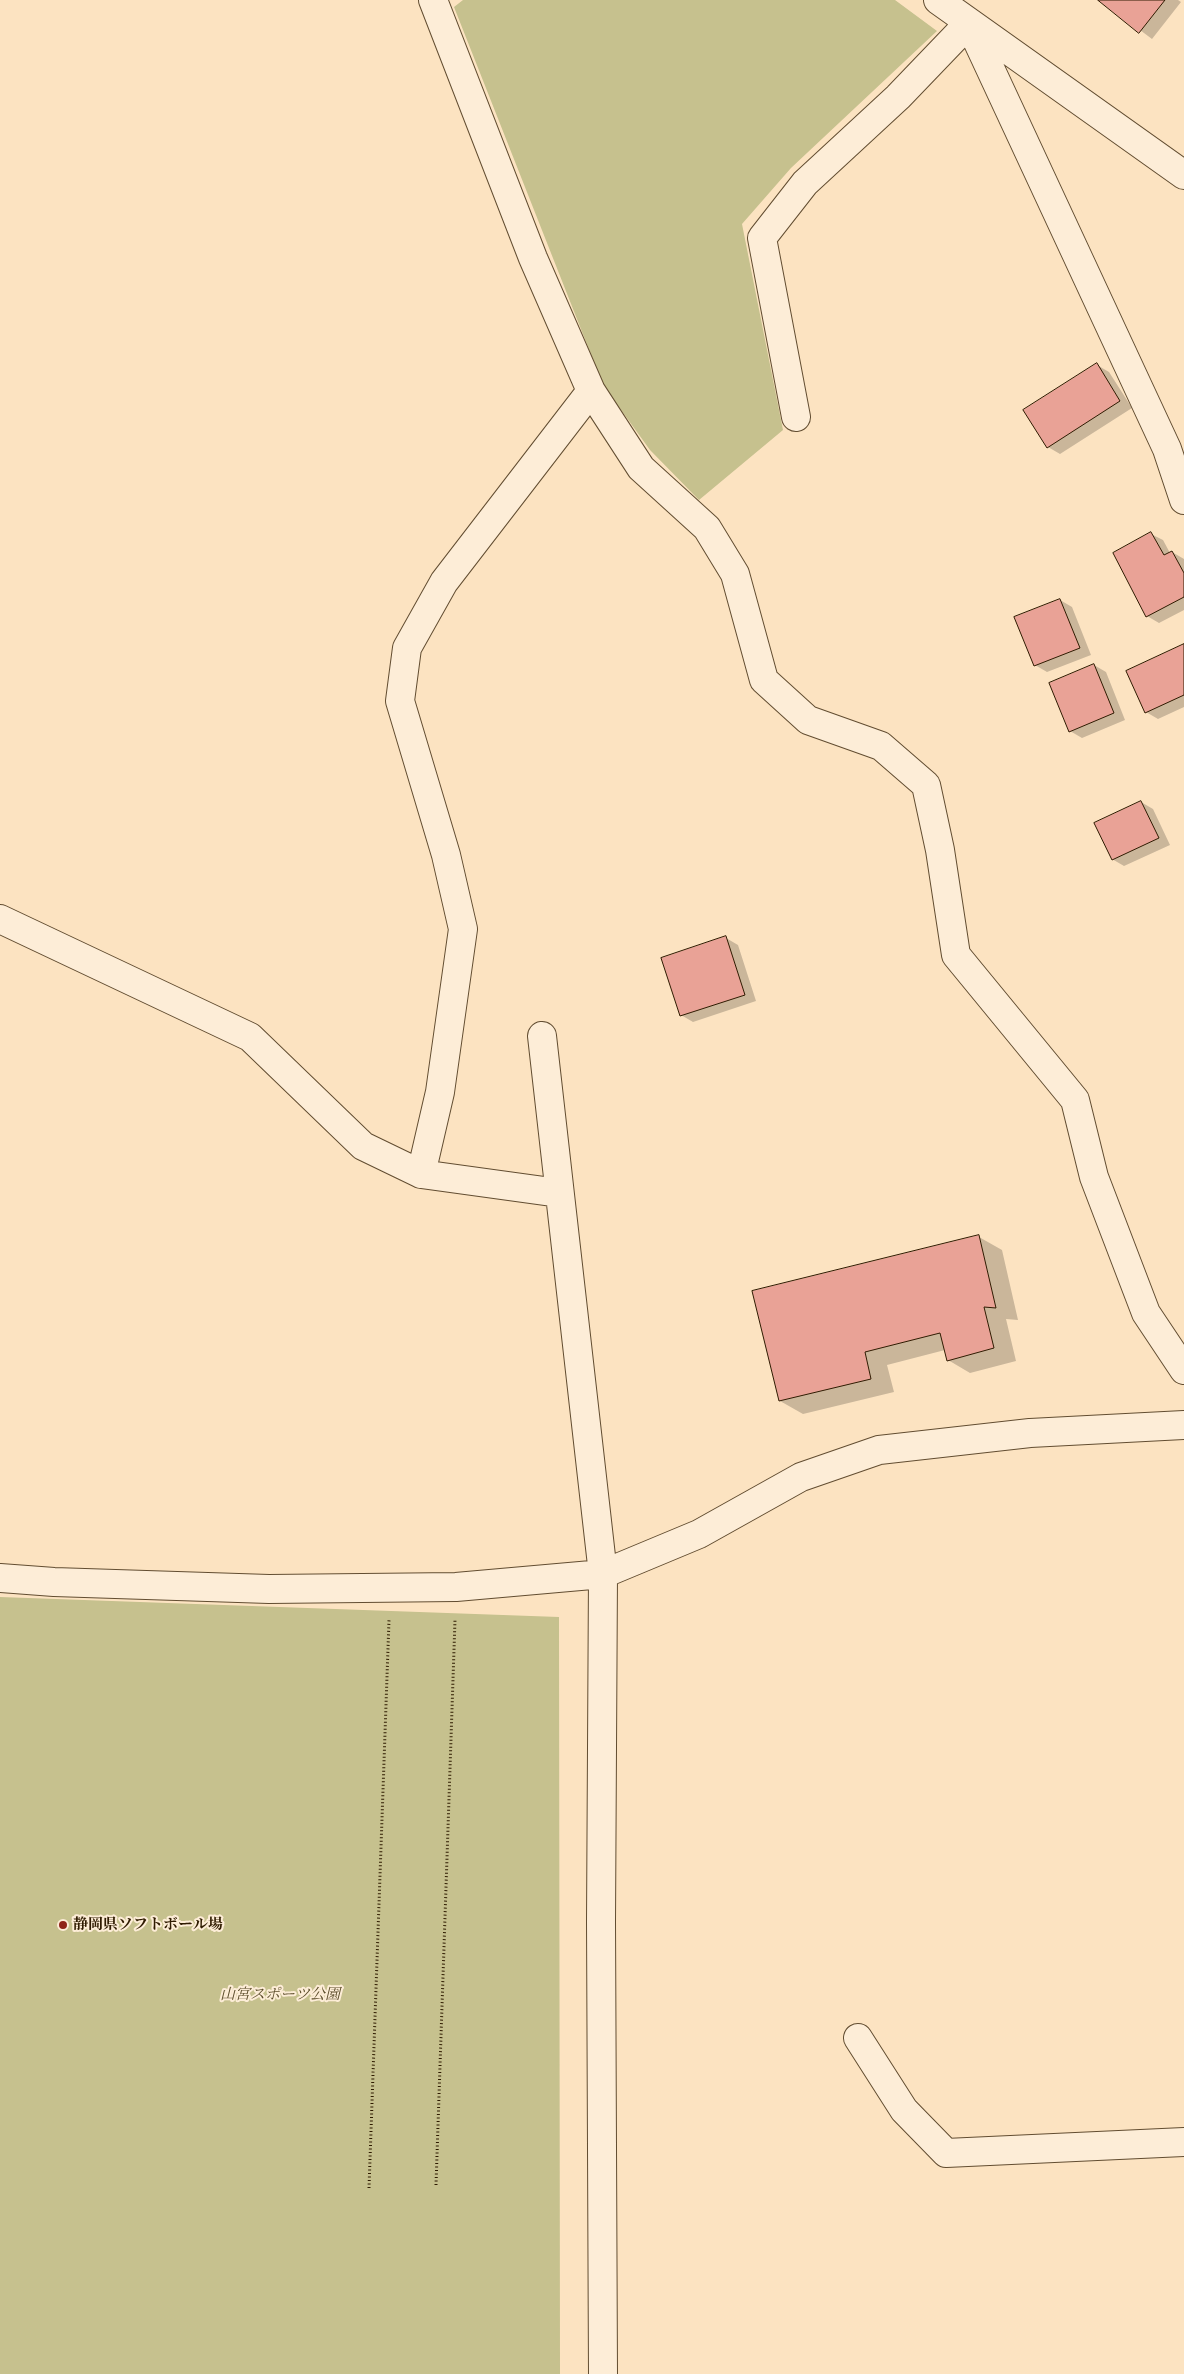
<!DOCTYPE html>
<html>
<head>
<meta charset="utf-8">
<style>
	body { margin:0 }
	canvas { display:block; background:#fce3c1 }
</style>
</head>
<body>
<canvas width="1184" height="2374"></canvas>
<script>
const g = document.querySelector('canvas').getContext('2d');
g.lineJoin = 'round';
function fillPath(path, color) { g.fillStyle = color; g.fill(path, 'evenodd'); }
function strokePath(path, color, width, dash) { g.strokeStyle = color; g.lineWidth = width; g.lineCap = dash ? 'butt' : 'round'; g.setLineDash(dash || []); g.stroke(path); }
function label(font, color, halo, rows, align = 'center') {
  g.font = font + ' Alegreya,"Noto Serif JP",serif'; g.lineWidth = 4; g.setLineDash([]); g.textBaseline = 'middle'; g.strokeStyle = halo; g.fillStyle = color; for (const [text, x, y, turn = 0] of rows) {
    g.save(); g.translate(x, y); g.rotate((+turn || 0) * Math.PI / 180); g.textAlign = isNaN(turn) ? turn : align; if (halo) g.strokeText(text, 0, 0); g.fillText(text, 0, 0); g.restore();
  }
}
const green = new Path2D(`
	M463 0H895L937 31 791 168 742 224 783 430 699 500 650 450 603 385 454 7Z
	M0 1597 559 1617 560 2374H0Z`);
const shadow = new Path2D(`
	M1100 0H1178L1181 2 1152 39Z
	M1097 365 1109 372 1132 408 1060 454 1048 447Z
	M1151 534 1163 540 1170 553 1172 552 1184 559V610L1159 623 1147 616Z
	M1060 600 1072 607 1091 655 1047 672 1035 665Z
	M1184 645V707L1158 719 1146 712Z
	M1094 665 1106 672 1125 720 1082 738 1070 731Z
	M1141 802 1153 809 1170 845 1124 866 1112 859Z
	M726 938 738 945 756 1001 693 1022 681 1015Z
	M979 1237 1002 1250 1018 1320 1006 1319 1016 1361 970 1373 948 1360 945 1350 887 1365 894 1392 803 1414 780 1401Z`);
const building = new Path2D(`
	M1098 0H1165L1139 33Z
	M1097 363 1120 401 1047 448 1023 410Z
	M1151 532 1164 555 1172 551 1184 573V597L1146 617 1113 553Z
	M1060 599 1080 648 1034 666 1014 617Z
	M1184 644V695L1145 713 1126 671Z
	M1094 664 1114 713 1069 732 1049 683Z
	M1141 801 1159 838 1112 860 1094 823Z
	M726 936 745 995 680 1016 661 958Z
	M979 1235 996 1308 984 1307 994 1348 947 1361 940 1333 865 1352 871 1379 779 1401 752 1291Z`);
const path = new Path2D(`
	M436 2185 455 1620
	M369 2188 389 1620`);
const minor = new Path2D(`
	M938 0 1184 175
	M591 391 641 468 707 528 735 574 764 680 808 720 881 746 926 785 940 850 956 955 1075 1100 1094 1177 1146 1313 1184 1370
	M796 417 762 238 805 183 898 97 969 23 1167 449 1184 500
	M0 919 250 1037 363 1146 421 1174 559 1193
	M542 1036 603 1574 601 1921 603 2374
	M421 1174 440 1092 463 929 446 855 400 701 407 648 444 582 591 391 533 258 433 0
	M0 1578 54 1582 269 1589 456 1587 603 1574 699 1534 801 1477 879 1450 1030 1433 1184 1425
	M858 2038 904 2110 946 2153 1184 2142`);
const markers = [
	[63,1925,5,"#8f2418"]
];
const poiNames = [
	["静岡県ソフトボール場",73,1925]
];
const parkNames = [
	["山宮スポーツ公園",280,1995]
];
fillPath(green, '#c6c18e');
fillPath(shadow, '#0003');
fillPath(building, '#e9a296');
strokePath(building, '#2f1b01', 1);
strokePath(minor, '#624d31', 30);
strokePath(path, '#2f1b01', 3, [1, 2.5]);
strokePath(minor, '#fdedd7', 28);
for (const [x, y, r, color] of markers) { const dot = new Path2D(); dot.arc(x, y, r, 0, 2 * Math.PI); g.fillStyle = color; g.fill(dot); strokePath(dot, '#fdedd7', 2); }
label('bold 15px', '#2f1b01', '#fdedd7', poiNames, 'left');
label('italic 15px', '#5c4d2b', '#fdedd7', parkNames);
</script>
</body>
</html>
